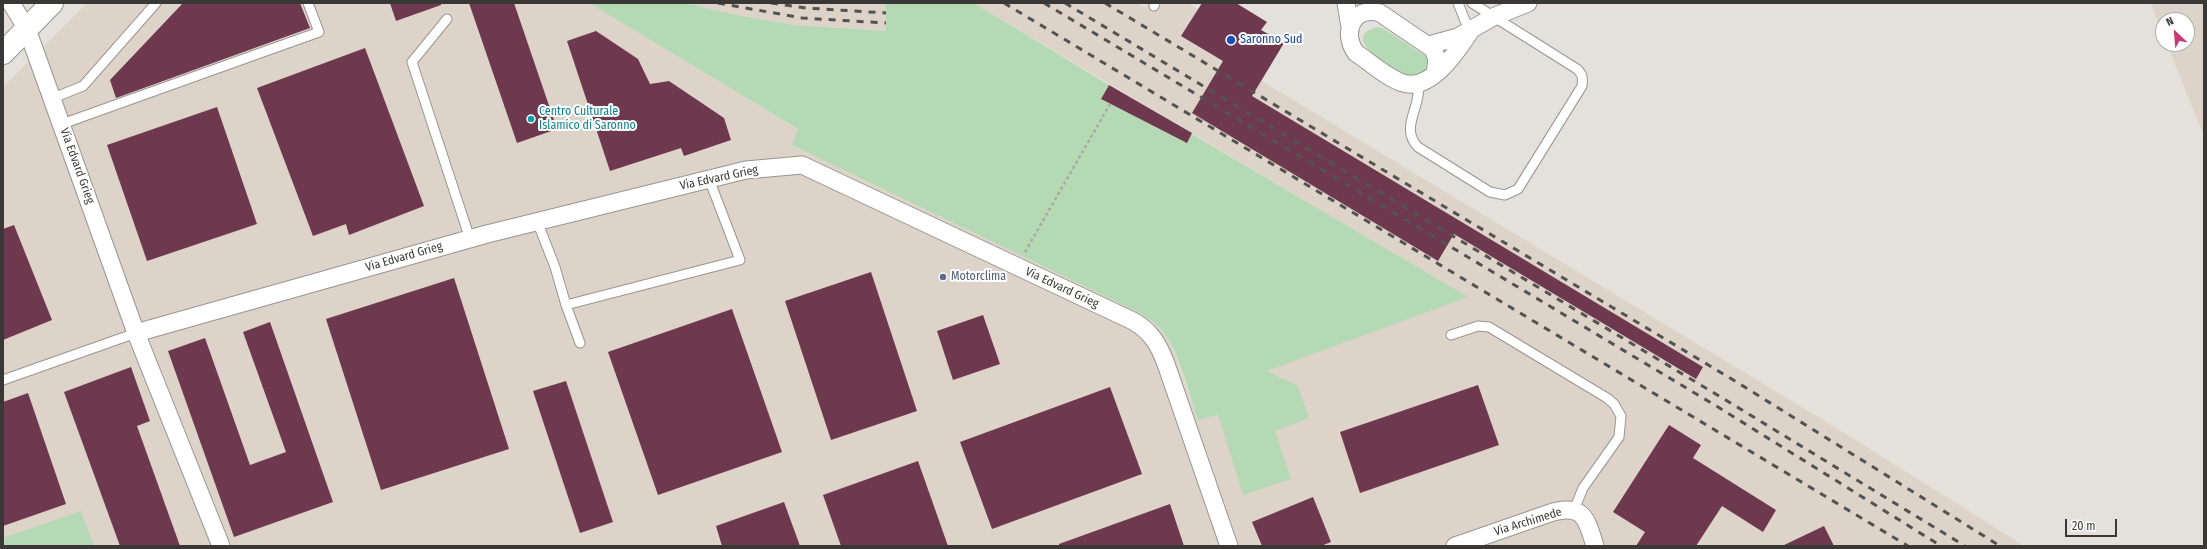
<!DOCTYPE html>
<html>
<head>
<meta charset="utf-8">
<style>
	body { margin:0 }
	#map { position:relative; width:2207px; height:549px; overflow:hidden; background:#e4e0db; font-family:"Fira Sans Condensed",sans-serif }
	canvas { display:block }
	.frame { position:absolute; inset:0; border:4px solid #393836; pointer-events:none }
	.north { position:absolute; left:2155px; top:12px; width:40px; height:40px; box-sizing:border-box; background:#fff; border:1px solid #b0afaf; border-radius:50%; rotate:334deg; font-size:11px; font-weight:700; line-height:16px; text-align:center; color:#393836 }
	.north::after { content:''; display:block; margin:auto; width:14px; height:18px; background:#c63c74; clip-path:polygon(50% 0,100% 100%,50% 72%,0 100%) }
	.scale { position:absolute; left:2065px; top:519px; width:52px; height:18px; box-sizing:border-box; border:2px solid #393836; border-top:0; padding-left:5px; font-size:12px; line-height:14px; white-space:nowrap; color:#393836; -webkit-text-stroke:3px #fff; paint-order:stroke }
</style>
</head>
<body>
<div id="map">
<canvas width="2207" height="549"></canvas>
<div class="frame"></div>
<div class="north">N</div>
<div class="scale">20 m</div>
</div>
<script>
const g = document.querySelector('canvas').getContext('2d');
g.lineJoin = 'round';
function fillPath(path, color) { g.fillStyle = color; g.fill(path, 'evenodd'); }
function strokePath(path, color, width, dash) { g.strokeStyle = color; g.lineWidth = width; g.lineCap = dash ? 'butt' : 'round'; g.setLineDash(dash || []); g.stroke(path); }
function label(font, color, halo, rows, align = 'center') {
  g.font = font + ' "Fira Sans Condensed",sans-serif'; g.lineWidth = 4; g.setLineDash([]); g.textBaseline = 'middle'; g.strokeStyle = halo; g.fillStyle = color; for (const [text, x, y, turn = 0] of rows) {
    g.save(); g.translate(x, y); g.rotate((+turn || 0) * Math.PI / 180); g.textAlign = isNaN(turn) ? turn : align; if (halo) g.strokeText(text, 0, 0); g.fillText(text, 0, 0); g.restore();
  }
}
const built = new Path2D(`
	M87 3H589L799 130 792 145 1140 313 1156 324 1167 336 1175 354 1198 420 1218 415 1244 494 1275 431 1266 371 1467 297 974 3H1138L1146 8 1149 3H1187L1198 9 1216 3 1284 43 1260 80 1843 432 2024 546H3V87Z
	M686 3 886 4V31L793 25 731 14Z
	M2151 3H2204V136L2167 44H2187V20H2163V34Z`);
const green = new Path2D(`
	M589 3H686L731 14 793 25 886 31V4L845 3H974L1109 85 1101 99 1169 134 1175 124 1468 297 1267 371 1298 386 1309 418 1275 431 1291 479 1243 495 1218 415 1198 420C1188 392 1178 343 1156 324 1151 320 1145 317 1140 313L792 145 798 129Z
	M1378 27 1384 29 1427 57 1429 64 1426 74 1408 77C1397 70 1335 38 1378 27Z
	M81 511 94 546H3V538Z`);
const building = new Path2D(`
	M183 3H300L310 28 116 98 110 80Z
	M390 3H441V5L396 21Z
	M469 3H514L557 129 517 143Z
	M1202 3H1236L1267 22 1261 30 1284 43 1252 96 1703 367 1696 379 1454 234 1438 261 1192 113 1223 61 1181 36Z
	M596 31 638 59 650 84 669 81 724 118 731 140 684 156 681 148 610 171 567 41Z
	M365 48 424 206 349 235 346 224 313 236 257 88Z
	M1109 85 1192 133 1187 143 1101 99Z
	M217 107 257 224 147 261 107 145Z
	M14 225 52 320 3 340V229Z
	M871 272 917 411 831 440 785 301Z
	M454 278 509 449 381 490 326 319Z
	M732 309 782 452 658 495 608 352Z
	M983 315 1000 364 953 380 937 331Z
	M270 322 333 502 234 537 168 351 205 338 250 465 286 452 243 332Z
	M131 367 150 421 137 426 180 546H120L64 392Z
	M566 381 613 522 580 533 533 391Z
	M1478 385 1499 445 1360 493 1340 432Z
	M1110 387 1142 474 992 529 960 442Z
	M28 393 66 504 3 526V402Z
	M1669 425 1701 445 1693 458 1776 510 1763 532 1722 506 1696 546H1636L1645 532 1613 512Z
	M918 461 948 546H841L823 495Z
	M1313 497 1331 542 1321 546H1262L1252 522Z
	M784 502 800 546H722L716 526Z
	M1170 504 1184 546H1059V544Z
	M1824 526 1834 546H1782Z`);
const path = new Path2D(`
	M1025 252 1110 104`);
const lane = new Path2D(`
	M1458 3 1466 23 1476 27
	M1154 6 1155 3
	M447 19 412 62 470 239
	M1418 84C1422 107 1399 127 1418 147L1490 192 1505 195 1518 189 1582 86C1583 78 1583 75 1577 69L1472 3
	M53 98 83 86 156 3
	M62 124 319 32 308 3
	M537 221 555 267 566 305 740 260 709 179
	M566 305 580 343
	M1451 335 1478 326 1489 327 1607 398 1614 404 1621 416 1619 437 1583 488 1574 510
	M3 380 136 333`);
const street = new Path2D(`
	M11 3 27 29 136 333 221 546
	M1346 3 1350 27
	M1429 45 1458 37 1493 17 1528 3
	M1435 74 1437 59 1433 49 1380 13C1353 5 1341 33 1356 53 1370 62 1387 78 1403 83 1431 92 1458 50 1471 30
	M136 333 487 234 746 170 802 165 1133 321C1151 331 1159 345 1166 364L1229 546
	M1455 546 1553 512C1585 504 1587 521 1595 546`);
const primary = new Path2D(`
	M3 53 52 3`);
const rail = new Path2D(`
	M718 3 802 18 886 23
	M771 3 806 8 886 13
	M1004 3 1908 546
	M1044 3 1718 407 1941 546
	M1065 3 1724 399 1965 546
	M1105 3 1735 381 2000 546`);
const markers = [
	[1231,40,5,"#1a4fb4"],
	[531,119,4,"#0f9aa8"],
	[943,277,4,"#5c6f8a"]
];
const transitNames = [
	["Saronno Sud",1240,40]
];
const cultureNames = [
	["Centro Culturale",539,112],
	["Islamico di Saronno",539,126]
];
const streetNames = [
	["Via Edvard Grieg",77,166,70],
	["Via Edvard Grieg",719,178,-12],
	["Via Edvard Grieg",404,257,-16],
	["Via Edvard Grieg",1062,288,25],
	["Via Archimede",1528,522,-17]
];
const serviceNames = [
	["Motorclima",951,277]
];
fillPath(built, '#ddd3c8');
fillPath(green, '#b5d9b4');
fillPath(building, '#6e384f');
strokePath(lane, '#999591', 11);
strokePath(street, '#999591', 19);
strokePath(primary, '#999591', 24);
strokePath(path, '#aba8a4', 2.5, [3, 3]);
strokePath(lane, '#fff', 9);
strokePath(street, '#fff', 17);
strokePath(primary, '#fff', 22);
strokePath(rail, '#555351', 3, [7, 7]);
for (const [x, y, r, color] of markers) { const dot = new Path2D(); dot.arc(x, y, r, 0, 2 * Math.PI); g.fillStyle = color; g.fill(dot); strokePath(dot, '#fff', 1.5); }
label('12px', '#164399', '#fff', transitNames, 'left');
label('12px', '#0d838f', '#fff', cultureNames, 'left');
label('12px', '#393836', '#fff', streetNames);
label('12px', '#4e5e75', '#fff', serviceNames, 'left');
</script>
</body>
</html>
